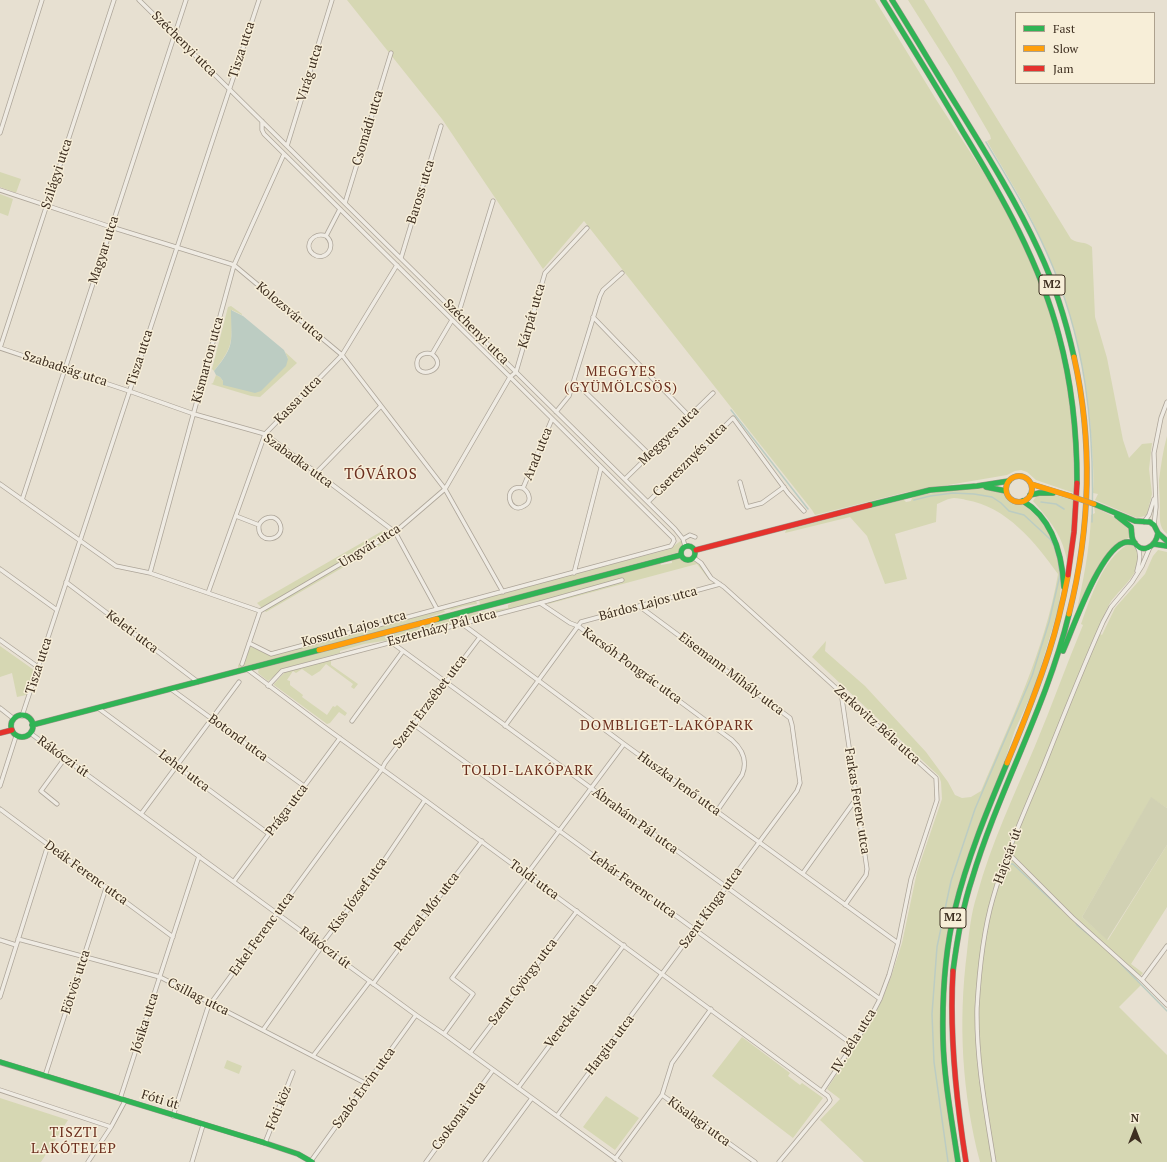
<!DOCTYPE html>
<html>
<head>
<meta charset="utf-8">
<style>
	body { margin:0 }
	#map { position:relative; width:1167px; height:1162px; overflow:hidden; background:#e7e0d1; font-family:"PT Serif",serif }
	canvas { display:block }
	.legend { position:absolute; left:1015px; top:12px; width:140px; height:72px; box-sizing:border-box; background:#f7eed8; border:1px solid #ada18e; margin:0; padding:5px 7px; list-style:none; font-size:12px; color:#3d2e20 }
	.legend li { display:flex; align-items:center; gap:8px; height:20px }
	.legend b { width:20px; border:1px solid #ada18e }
	.north { position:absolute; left:1115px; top:1110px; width:40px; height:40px; -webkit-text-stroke:3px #f7eed8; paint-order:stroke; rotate:0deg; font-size:11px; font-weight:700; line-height:16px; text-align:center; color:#3d2e20 }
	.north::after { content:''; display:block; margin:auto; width:14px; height:18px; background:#3d2e20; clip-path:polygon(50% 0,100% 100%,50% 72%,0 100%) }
</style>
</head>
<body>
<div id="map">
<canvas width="1167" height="1162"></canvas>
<ul class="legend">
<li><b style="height:5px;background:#30b455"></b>Fast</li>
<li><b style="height:5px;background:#ff9f0a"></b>Slow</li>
<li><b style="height:5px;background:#e5322d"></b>Jam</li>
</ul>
<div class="north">N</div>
</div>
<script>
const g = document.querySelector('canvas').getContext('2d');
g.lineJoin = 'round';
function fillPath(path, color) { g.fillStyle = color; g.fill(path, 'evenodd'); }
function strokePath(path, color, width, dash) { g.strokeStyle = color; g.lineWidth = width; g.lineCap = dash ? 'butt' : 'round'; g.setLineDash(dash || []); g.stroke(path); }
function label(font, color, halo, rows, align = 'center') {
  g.font = font + ' "PT Serif",serif'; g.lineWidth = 3; g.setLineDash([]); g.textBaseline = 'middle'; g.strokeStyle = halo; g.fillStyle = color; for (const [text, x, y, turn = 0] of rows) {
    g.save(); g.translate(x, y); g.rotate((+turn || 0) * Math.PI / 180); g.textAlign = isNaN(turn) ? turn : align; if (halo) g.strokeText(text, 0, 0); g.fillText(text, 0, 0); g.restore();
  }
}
const green = new Path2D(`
	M347 0H875L937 101 1002 201 1036 274 1057 334 1065 371 1073 430 1074 493 1036 480 1027 472 1021 470 1015 471 1007 475 907 492 815 515 812 510 584 221 543 269 442 119Z
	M908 0H924L1071 239C1080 245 1084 240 1092 247L1095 317 1107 358 1123 440 1129 458 1142 444 1152 443 1149 469 1152 494 1147 514 1145 516 1137 518 1095 500 1098 494 1093 493C1094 478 1093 463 1092 448 1089 372 1070 300 1037 231 1023 200 1004 171 987 141L991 139 990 135 951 68Z
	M0 172 21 179 16 193 0 187Z
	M0 194 13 199 8 216 0 213Z
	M231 306 242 314V315L232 310C231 341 235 345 214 371L212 369 228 307Z
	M285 352 297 363 260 397 251 396 211 384 213 383 216 375 220 377 223 381 288 359Z
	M1167 436V534C1158 527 1160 517 1160 508 1160 499 1159 489 1159 480 1161 465 1163 450 1167 436Z
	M959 488H989L1003 492 1011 502 1020 505H1026L1034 511 1056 543 1062 575 1059 606 1035 686 1015 730 1000 775 967 858 941 994 955 1162H864L820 1120 840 1099 827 1089 869 1025 882 1000 891 977 902 943 917 872 942 799 941 782 939 776 812 657 826 641 825 651 865 686 926 752 948 782 955 795 962 798 971 797 981 791C1011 720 1045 650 1058 574 1036 543 1006 506 966 500 963 499 958 498 954 498 949 498 942 502 937 504L936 522 895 534 907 579 885 584 867 536 850 517 785 533 786 530 902 500H904L906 502 911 501 912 498 917 496Z
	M1037 495H1055L1074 500V513L1067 571C1067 565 1067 558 1065 552 1060 532 1046 516 1033 501Z
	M1094 507 1123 521 1131 528 1130 537 1116 545 1076 614C1083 581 1090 549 1091 515L1095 513Z
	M384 530 392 539 266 612 257 603Z
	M683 539 688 545 687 548 683 551 480 605 479 599 670 549Z
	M1127 545C1133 545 1136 547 1138 553 1143 573 1119 589 1110 603 1105 612 1101 622 1097 632L1102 635 1115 608 1145 574 1153 556 1158 550 1167 552V808L1151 798 1082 917 1108 940 1167 845V907L1131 964 1143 973 1137 980 1141 985 1119 1007 1167 1055V1162H980C962 1093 958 1023 967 952 969 933 971 913 977 895 991 844 1014 795 1035 746 1052 706 1066 665 1083 625L1081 624C1090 599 1103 559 1127 545Z
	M687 556 697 560 711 582 697 564 548 604 546 599 482 616 481 612 508 608V605L515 601 660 562 661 565 672 563V560Z
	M476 600 477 604 464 606 451 610 450 609 444 610 445 612 401 626 238 668V665L246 659 249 648 251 647 273 655Z
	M479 611V617L390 640 364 644 340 651V653L285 668 268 681 259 674 258 672 259 668Z
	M0 646 34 670 26 695 17 697 12 673 0 677Z
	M331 660V665L358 684 354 689 351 687 353 684 326 664 320 671 312 676 302 669 296 673 293 671 287 680 290 681V685L303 695 302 697 327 715 333 706 335 707 337 705 347 713 345 716 339 712 330 723 327 724 274 685V684L285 672Z
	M742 1037 790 1073 788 1076 800 1085 802 1083 823 1098 793 1138 712 1076Z
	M227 1060 242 1066 239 1074 224 1068Z
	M606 1096 639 1118 615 1150 583 1127Z
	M0 1098 68 1120 41 1162H0Z`);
const cemetery = new Path2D(`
	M1151 797 1167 808V845L1107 940 1082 917Z`);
const water = new Path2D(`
	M231 310 243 316 284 350 288 359 286 366 261 391 255 393 223 385V381L220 377 216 375 214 371C236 345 231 341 231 310Z`);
const stream = new Path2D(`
	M986 142C1007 177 1029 213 1046 251 1086 339 1095 427 1092 522
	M731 410 808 509
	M914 500 930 496 953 493 974 494 992 497 1001 503 1009 511 1024 515 1050 539 1054 546 1058 559 1060 575 1049 622 1032 676 975 809 951 881 937 947 932 1014 934 1062 948 1162
	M1041 502 1056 504 1064 509
	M1007 869 1009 864H1013L1060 908
	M1076 923 1077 925 1100 944
	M1118 961 1167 1011`);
const street = new Path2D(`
	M114 0 0 348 129 391 194 414 265 434 395 532 437 609
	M139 0 675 529 683 539 685 546
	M0 133 42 0
	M287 146 332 0
	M0 190 111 227 234 265 342 355 445 489 503 592
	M345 203 391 53
	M326 236C338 246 325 263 313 254 303 246 313 231 326 236L340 209
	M401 258 441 126
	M458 315 493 201
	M593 317 689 416
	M432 354C451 369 415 382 417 362 418 354 426 352 432 354L452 320
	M574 381 650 455
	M556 412 569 396 600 296 603 290 622 273
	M316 473 381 406
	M625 479 713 393
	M740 482 747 507 762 503 784 487
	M0 484 116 566 150 573 260 611
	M523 488C530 493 532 502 524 506 508 516 502 483 523 488L552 419
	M22 500 186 0
	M648 502 733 418 788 493 804 511
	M236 516 259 525C256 547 289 540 279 522 274 514 263 517 259 525
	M1144 522 1149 515 1154 499
	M1154 525 1156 507 1154 453 1161 418 1167 402
	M683 539 690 535 695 537
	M694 558 701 563 711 578 724 587 936 778 937 800 911 879 898 943 889 975 880 999 867 1024 822 1091
	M0 569 57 610
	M1137 571C1139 562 1142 555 1137 546
	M150 573 234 265 284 154
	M574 573 601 468
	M66 582 198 682
	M208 593 265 434 342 355 397 265
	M540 603 570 623 578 626 732 740C742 749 748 761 742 775L717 811
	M461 623 624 744 898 943
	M0 640 38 667
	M391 642 880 999
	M249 643 271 654 671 546 674 541 673 538 264 134 262 130V121
	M242 664 260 611 395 532 445 489 510 377 516 372 545 273 587 228
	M247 669 323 726 425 800 828 1096 830 1100 829 1102 779 1162
	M268 686 282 671 540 603 622 580
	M171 689 304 786
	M841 692 867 869 866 875 845 905
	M0 708 14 719
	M98 708 269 834
	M22 716 259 0
	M352 721 403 651
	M413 724 853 1045
	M505 726 581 622 720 584
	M30 733 416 1015 444 1034 620 1162
	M0 786 16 736
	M57 804 41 791 65 758
	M0 809 173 937
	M141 814 239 682
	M1008 853 1072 917 1142 980 1167 1005
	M803 873 856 799
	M527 874 624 744
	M234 881 340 738
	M18 939 160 977 367 1084
	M0 940 16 945
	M1142 980 1167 946
	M373 984C408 935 446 889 482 841
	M0 997 48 845
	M263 1030 320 949 321 945 375 874 425 800
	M444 1034 473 994 452 978 529 875
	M470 1053 577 911
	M313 1056 370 981
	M45 1076 106 888
	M518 1088 624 945
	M0 1090 111 1127
	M662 1095 755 1162
	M120 1099 199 856
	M173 1116 208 1007 211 1003 382 769 385 763 480 637
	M557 1116 797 791 800 783 792 725 790 718 786 715 639 606
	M265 1143 293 1072
	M615 1159 662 1095 672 1063 711 1009
	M311 1161 416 1015
	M88 1162 111 1127 125 1101
	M192 1162 203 1125
	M426 1162 493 1070
	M485 1162 532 1098
	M994 1162C986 1111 976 1060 977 1008 979 973 983 932 993 898 1006 852 1026 809 1044 765 1063 717 1082 669 1103 622L1111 607 1132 582 1142 566 1150 547`);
const fast = new Path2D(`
	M883 0C910 44 937 87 963 132 1002 196 1040 263 1059 336 1072 384 1077 433 1077 483
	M892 0C914 35 935 71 957 106 986 153 1016 201 1039 251 1055 285 1066 321 1074 357
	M986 487 1006 491
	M1030 495 1039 493H1053
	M1023 501C1053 519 1062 554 1064 587
	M1094 504 1135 521 1150 522 1154 525 1158 533 1167 541
	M870 505 930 490 977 486 1009 481
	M1117 516 1131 527C1132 531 1131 536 1133 540 1141 556 1156 547 1158 533
	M1154 544 1167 546
	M681 553a7 7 0 1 1 14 0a7 7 0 1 1-14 0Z
	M437 619 681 555
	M1063 651C1074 626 1099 553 1123 543 1127 541 1131 542 1135 543
	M11 726a11 11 0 1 1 22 0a11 11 0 1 1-22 0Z
	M32 725 319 650
	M953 971C957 940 962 909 972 879 999 789 1047 706 1069 614
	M0 1062 265 1143 298 1154 312 1162
	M958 1162C952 1121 944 1080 943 1039 942 996 945 951 955 909 967 859 987 811 1007 763`);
const slow = new Path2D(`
	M1006 489a13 13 0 1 1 26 0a13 13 0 1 1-26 0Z
	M1031 484 1070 496
	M1069 614C1090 530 1093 442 1074 357
	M319 650 437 619
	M1007 763C1022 727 1037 690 1049 652 1057 627 1063 601 1068 575`);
const jam = new Path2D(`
	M696 550 870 505
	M1068 575 1074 532 1077 483
	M0 733 12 730
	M953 971C949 1035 956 1099 966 1162`);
const slowBridge = new Path2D(`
	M1070 496 1094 504`);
const shields = [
	[1052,285,26],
	[953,918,26]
];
const shieldNames = [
	["M2",1052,285],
	["M2",953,918]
];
const streetNames = [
	["Széchenyi utca",184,44,45],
	["Tisza utca",242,50,-72],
	["Virág utca",310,73,-73],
	["Csomádi utca",368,128,-73],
	["Szilágyi utca",57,174,-72],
	["Baross utca",421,192,-73],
	["Magyar utca",104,250,-72],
	["Kolozsvár utca",290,312,40],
	["Kárpát utca",532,316,-74],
	["Széchenyi utca",476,332,45],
	["Tisza utca",140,358,-72],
	["Kismarton utca",208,360,-75],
	["Szabadság utca",65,369,18],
	["Kassa utca",298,400,-46],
	["Meggyes utca",669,436,-44],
	["Arad utca",538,454,-68],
	["Cseresznyés utca",690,460,-45],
	["Szabadka utca",298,461,36],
	["Ungvár utca",370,546,-32],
	["Bárdos Lajos utca",648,604,-15],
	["Eszterházy Pál utca",442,628,-15],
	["Kossuth Lajos utca",354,629,-15],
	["Keleti utca",132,632,37],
	["Tisza utca",39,666,-72],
	["Kacsóh Pongrác utca",632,666,36],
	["Eisemann Mihály utca",731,674,37],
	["Szent Erzsébet utca",430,702,-53],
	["Zerkovitz Béla utca",877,725,42],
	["Botond utca",238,738,36],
	["Rákóczi út",63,757,36],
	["Lehel utca",184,771,37],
	["Huszka Jenő utca",679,784,36],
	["Farkas Ferenc utca",857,801,81],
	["Prága utca",287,810,-53],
	["Ábrahám Pál utca",635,821,36],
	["Hajcsár út",1008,856,-70],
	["Deák Ferenc utca",86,873,36],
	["Toldi utca",534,880,36],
	["Lehár Ferenc utca",633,885,36],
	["Kiss József utca",358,895,-54],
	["Szent Kinga utca",711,908,-54],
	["Perczel Mór utca",427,912,-52],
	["Erkel Ferenc utca",262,934,-54],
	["Rákóczi út",325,948,37],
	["Eötvös utca",76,982,-72],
	["Szent György utca",523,982,-53],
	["Csillag utca",198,997,27],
	["Vereckei utca",571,1016,-53],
	["Jósika utca",145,1023,-72],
	["IV. Béla utca",854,1041,-58],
	["Hargita utca",610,1045,-53],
	["Szabó Ervin utca",364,1088,-54],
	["Fóti út",160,1100,17],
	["Fóti köz",279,1108,-68],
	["Csokonai utca",459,1116,-54],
	["Kisalagi utca",699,1122,36]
];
const neighbourhoodNames = [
	["MEGGYES",621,372],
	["(GYÜMÖLCSÖS)",621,388],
	["DOMBLIGET-LAKÓPARK",667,726],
	["TOLDI-LAKÓPARK",528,771],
	["TISZTI",74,1133],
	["LAKÓTELEP",74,1149]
];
const quarterNames = [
	["TÓVÁROS",381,475]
];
fillPath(green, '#d6d7b3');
fillPath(cemetery, '#d1d1b3');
fillPath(water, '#bcccc2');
strokePath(stream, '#bcccc2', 1.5);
strokePath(street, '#ada599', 5);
strokePath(fast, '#9c958a', 6);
strokePath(slow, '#9c958a', 6);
strokePath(jam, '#9c958a', 6);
strokePath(street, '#efebe3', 3.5);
strokePath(fast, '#30b455', 5);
strokePath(slow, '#ff9f0a', 5);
strokePath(jam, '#e5322d', 5);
strokePath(slowBridge, '#9c958a', 6, []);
strokePath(slowBridge, '#ff9f0a', 5);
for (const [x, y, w] of shields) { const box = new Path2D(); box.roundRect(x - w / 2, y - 10, w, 20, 3); g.fillStyle = '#f7eed8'; g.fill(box); strokePath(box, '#3d2e20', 1); }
label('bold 12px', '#3d2e20', null, shieldNames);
label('13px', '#3d2e20', '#f7eed8', streetNames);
g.letterSpacing = '1px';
label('14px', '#6b2e1e', '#f7eed8', neighbourhoodNames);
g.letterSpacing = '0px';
g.letterSpacing = '1px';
label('15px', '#6b2e1e', '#f7eed8', quarterNames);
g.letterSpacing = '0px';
</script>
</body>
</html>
